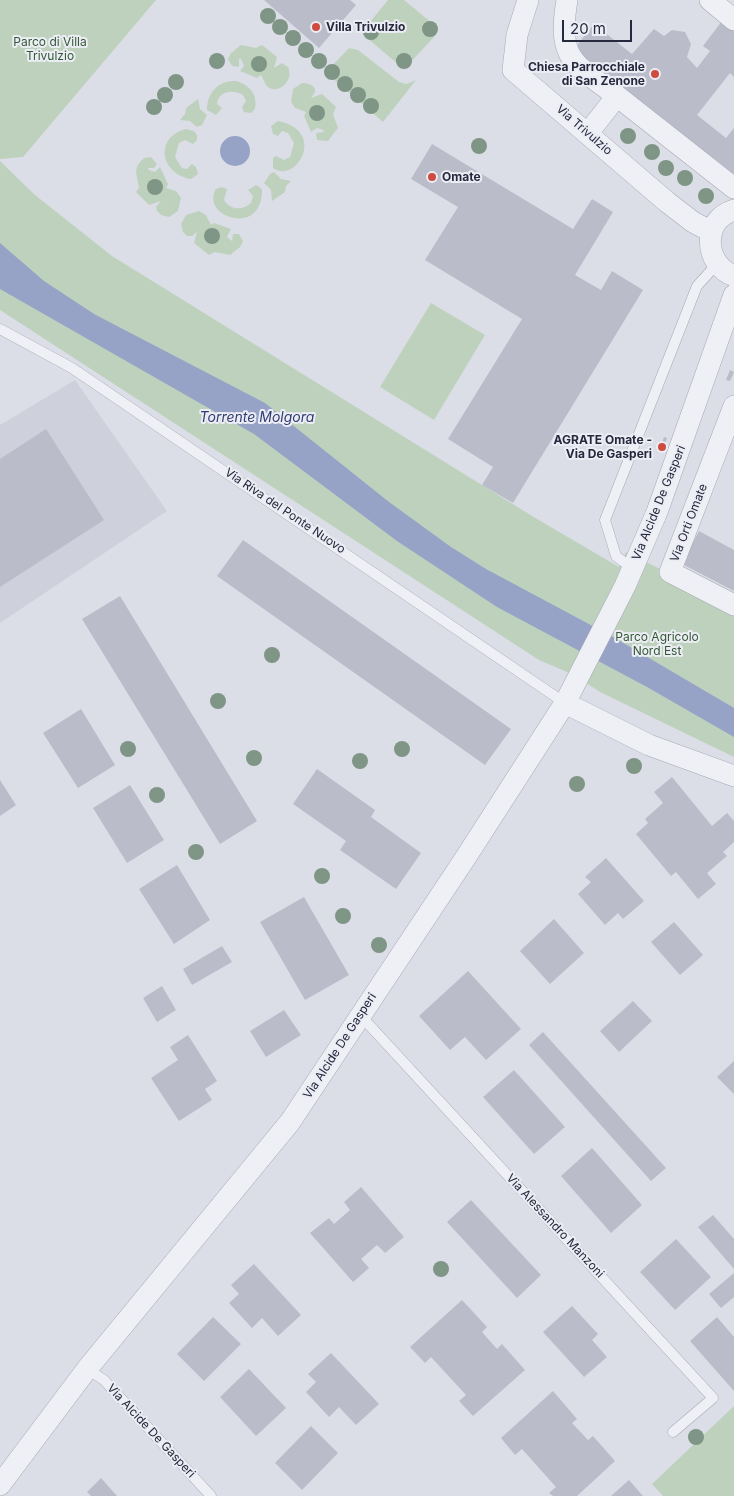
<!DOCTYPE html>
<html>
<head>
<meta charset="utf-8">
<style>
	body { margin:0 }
	#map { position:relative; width:734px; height:1496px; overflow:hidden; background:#dcdee7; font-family:Inter,sans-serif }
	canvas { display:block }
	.scale { position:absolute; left:562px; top:20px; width:70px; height:22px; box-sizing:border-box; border:2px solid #26293d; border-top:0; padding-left:6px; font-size:15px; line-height:18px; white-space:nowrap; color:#26293d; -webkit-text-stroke:4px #ecedf4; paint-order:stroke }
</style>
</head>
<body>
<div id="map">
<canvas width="734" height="1496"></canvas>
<div class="scale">20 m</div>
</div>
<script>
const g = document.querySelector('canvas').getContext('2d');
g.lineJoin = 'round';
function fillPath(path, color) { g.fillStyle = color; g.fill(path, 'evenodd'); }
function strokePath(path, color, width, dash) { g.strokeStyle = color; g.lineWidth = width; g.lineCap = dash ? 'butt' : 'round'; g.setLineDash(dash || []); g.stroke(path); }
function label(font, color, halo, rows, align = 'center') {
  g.font = font + ' Inter,sans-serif'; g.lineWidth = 4; g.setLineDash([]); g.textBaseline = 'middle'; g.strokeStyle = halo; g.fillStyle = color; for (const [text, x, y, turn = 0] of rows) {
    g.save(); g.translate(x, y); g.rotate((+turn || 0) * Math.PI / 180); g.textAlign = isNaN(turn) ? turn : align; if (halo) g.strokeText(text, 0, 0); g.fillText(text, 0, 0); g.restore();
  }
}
const built = new Path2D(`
	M75 380 167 511 0 623V425Z`);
const green = new Path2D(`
	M0 0H156L23 157 0 159Z
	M388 0H404L432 23 436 28 435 36 407 66 399 65 367 38 365 32 366 27Z
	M241 45 256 48 262 45 277 57 274 68 282 63 288 67C295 82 275 97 266 85 264 82 263 78 261 75L257 78 240 71 244 66 241 59H239V67L232 66 228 59 231 53Z
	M349 48 358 50 399 82 406 84 416 80 383 122 330 76V68Z
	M236 81C250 85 258 95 255 109L251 113 244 112 242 107 246 101 243 95C233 89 218 91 217 104L222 108 216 115 207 110C207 93 218 80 236 81Z
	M302 83C308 83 316 85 315 92L311 98 322 94 336 107 333 114 338 128 328 141 317 140 316 133 324 132 323 130 317 128 311 132 304 116 306 112 295 108 291 102 293 89Z
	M198 99 200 109 207 115 202 125 197 127 190 121 180 120 185 114 186 108Z
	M278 121C328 131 296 185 273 168V158L276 156 284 160 290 157 294 143 288 133 282 131 278 136 273 134 271 126Z
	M186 129 194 131 197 135V140L193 144 185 140 179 143 175 157 182 168 187 169 192 164 196 167 198 174 191 179C160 174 154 137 186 129Z
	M151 157 157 164 154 168H148L149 170 155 172 160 167 168 184 166 188 176 191 181 198 178 211 169 217 161 215 157 211 156 207 161 201 149 205 136 192 139 188C137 174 132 169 144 158Z
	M0 161 35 195 112 256 532 516 619 567 626 552 734 606V757L600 692 574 675 539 660 0 310Z
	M274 172 281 179 291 181 286 186 285 192 272 201 271 190 264 183 270 174Z
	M256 185 262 189C263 239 199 216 216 189L221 187 227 189 224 200C230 210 242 211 251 203L253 196 248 190Z
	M199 211 206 215 211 225 214 223 231 229 227 237 232 241 233 234H239L243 241 240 247 230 255 215 252 209 255 194 243 197 232 192 236H187L183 232 181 224 186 215Z
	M431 303 485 335 434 420 380 387Z
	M734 1406V1496H663L652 1484Z`);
const water = new Path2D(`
	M220 151a15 15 0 1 1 30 0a15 15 0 1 1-30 0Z
	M0 243 44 281 94 314 265 403 389 502 451 547 486 569 615 638 734 708V737L647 687 497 607 397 541 254 434 0 289Z`);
const building = new Path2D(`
	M264 0H350L356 5 319 48Z
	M722 21 734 30V77L730 73 697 115 726 138 734 128V174L574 49 594 24 632 54 654 29 664 36 672 30 685 32 691 44 687 57 697 68 710 51 703 46Z
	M432 144 573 229 592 199 613 212 575 275 601 290 612 271 643 290 513 503 482 485 493 467 448 439 522 319 425 260 458 207 411 179Z
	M730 370 734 372 730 381 726 380Z
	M46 429 104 520 0 587V459Z
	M664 437 667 438 664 446H661Z
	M699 531 734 550V591L682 564Z
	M243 540 511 729 485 765 217 576Z
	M120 596 257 821 220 844 82 619Z
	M81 709 115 765 78 788 43 733Z
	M317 769 375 810 371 817 421 853 396 889 340 850 346 841 293 804Z
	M672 777 712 826 727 813 734 821V842L723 852 727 856 707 873 716 884 698 899 676 872 671 876 636 834 648 823 645 819 663 803 654 792Z
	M0 780 16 805 0 816Z
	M130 785 164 840 127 863 93 808Z
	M606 858 644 901 623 919 618 913 605 925 578 894 591 882 585 877Z
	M177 865 210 920 174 944 139 889Z
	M304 897 349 975 305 1000 260 922Z
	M554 919 584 953 550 984 520 951Z
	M674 922 703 955 680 975 651 942Z
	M222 946 232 962 192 985 183 969Z
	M468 971 521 1029 486 1060 465 1037 450 1050 419 1016Z
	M162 986 176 1010 157 1022 143 998Z
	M633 1001 652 1021 619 1052 600 1031Z
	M284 1010 301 1035 266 1057 250 1031Z
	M543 1032 666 1168 651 1181 529 1045Z
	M188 1035 217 1081 205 1089 212 1100 179 1121 151 1078 178 1060 170 1047Z
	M734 1061V1094L717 1077Z
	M514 1070 565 1127 534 1154 483 1097Z
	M592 1148 642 1205 611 1233 561 1176Z
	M361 1187 404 1237 385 1253 377 1245 361 1259 369 1268 353 1282 310 1233 329 1218 334 1224 350 1210 344 1202Z
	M471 1200 541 1275 517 1298 447 1222Z
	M713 1215 734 1239V1269L698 1227Z
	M676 1239 711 1277 675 1310 640 1272Z
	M254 1264 301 1315 278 1336 262 1318 252 1328 229 1303 239 1294 231 1285Z
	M734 1273V1297L721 1308 709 1294Z
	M462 1300 487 1327 482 1332 497 1349 502 1344 525 1370 473 1416 459 1401 466 1395 431 1357 425 1363 410 1347Z
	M572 1306 598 1334 592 1340 607 1357 584 1377 543 1332Z
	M213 1317 241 1344 204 1381 177 1354Z
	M717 1317 734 1337V1391L690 1341Z
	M331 1353 379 1404 356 1425 339 1407 329 1417 306 1392 316 1382 308 1374Z
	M249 1369 286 1408 256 1436 220 1397Z
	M553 1391 577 1419 572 1423 588 1440 593 1436 615 1461 577 1496H553L549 1493 556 1487 522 1449 515 1455 501 1438Z
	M311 1426 338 1453 302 1490 275 1463Z
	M101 1478 117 1496H91L87 1492Z
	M629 1480 643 1496H611Z`);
const lane = new Path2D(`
	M0 329 72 368 565 703
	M633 569 616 556 605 520 697 286 717 264
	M360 1015 713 1398 673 1432
	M87 1369 104 1380 211 1496`);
const street = new Path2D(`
	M528 0 517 35 513 70 667 202 693 222 712 232
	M567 0C557 59 573 63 617 96L588 133
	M710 0 734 20
	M617 96 734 188
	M734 210C701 220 704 265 734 276
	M734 406 670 572 734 605
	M565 703 649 745 734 776
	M0 1485 87 1369 290 1122 466 857 565 703 625 586 657 512 734 295`);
const trees = [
	[268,16],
	[280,27],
	[430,29],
	[371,32],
	[293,38],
	[306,50],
	[217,61],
	[319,61],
	[404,61],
	[259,64],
	[332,72],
	[176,82],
	[345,84],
	[165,95],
	[358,95],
	[371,106],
	[154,107],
	[317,113],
	[628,136],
	[479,146],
	[652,152],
	[666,168],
	[685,178],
	[155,187],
	[706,196],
	[212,236],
	[272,655],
	[218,701],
	[128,749],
	[402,749],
	[254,758],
	[360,761],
	[634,766],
	[577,784],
	[157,795],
	[196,852],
	[322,876],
	[343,916],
	[379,945],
	[441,1269],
	[696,1437]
];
const markers = [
	[316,27,5,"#ce4c3f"],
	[655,74,5,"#ce4c3f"],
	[432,177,5,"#ce4c3f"],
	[662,447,5,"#ce4c3f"]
];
const poiNames = [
	["Villa Trivulzio",326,27],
	["Chiesa Parrocchiale",645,67,"right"],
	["di San Zenone",645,81,"right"],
	["Omate",442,177],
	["AGRATE Omate -",652,440,"right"],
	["Via De Gasperi",652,454,"right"]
];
const parkNames = [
	["Parco di Villa",50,42],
	["Trivulzio",50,56],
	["Parco Agricolo",657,637],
	["Nord Est",657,651]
];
const streetNames = [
	["Via Trivulzio",584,130,41],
	["Via Alcide De Gasperi",659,503,-68],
	["Via Riva del Ponte Nuovo",285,511,34],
	["Via Orti Omate",689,523,-69],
	["Via Alcide De Gasperi",340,1046,-57],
	["Via Alessandro Manzoni",555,1226,47],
	["Via Alcide De Gasperi",151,1431,47]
];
const waterNames = [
	["Torrente Molgora",257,418]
];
fillPath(built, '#ced0dc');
fillPath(green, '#bed1bd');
fillPath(water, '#97a2c7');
fillPath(building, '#babcc9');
strokePath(lane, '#a5a8b4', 11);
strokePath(street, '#a5a8b4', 22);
strokePath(lane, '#eff0f5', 10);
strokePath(street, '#eff0f5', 21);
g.fillStyle = '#7f9585';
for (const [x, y] of trees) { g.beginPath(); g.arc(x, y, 8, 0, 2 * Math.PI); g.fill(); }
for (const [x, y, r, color] of markers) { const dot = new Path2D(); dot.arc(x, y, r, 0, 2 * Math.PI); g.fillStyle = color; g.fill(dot); strokePath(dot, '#ecedf4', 2); }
label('bold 12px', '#26293d', '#ecedf4', poiNames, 'left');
label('12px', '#335935', '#ecedf4', parkNames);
label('12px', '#26293d', '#ecedf4', streetNames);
label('italic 14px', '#303d71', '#ecedf4', waterNames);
</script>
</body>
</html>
